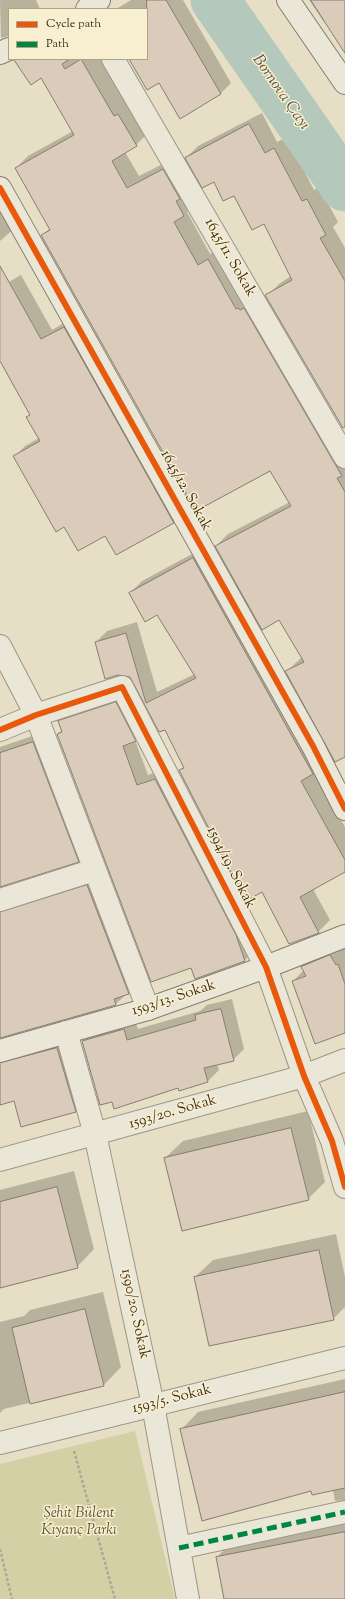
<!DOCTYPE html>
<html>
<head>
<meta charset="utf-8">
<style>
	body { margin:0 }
	#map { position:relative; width:345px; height:1599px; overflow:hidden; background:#e6dfc5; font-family:"Sorts Mill Goudy",serif }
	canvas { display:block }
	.legend { position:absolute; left:8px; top:8px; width:140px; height:52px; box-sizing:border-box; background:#f8efd0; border:1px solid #aea288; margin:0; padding:5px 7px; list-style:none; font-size:12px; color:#402e1d }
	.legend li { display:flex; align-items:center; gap:8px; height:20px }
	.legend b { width:20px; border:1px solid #aea288 }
</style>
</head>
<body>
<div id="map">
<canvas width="345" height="1599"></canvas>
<ul class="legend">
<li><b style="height:5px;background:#e8590c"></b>Cycle path</li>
<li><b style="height:5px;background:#00873e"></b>Path</li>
</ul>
</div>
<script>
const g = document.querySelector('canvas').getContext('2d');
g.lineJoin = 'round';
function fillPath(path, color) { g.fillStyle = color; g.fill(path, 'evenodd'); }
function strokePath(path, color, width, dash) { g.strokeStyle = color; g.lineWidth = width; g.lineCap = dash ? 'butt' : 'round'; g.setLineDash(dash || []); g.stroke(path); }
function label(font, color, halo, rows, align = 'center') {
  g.font = font + ' "Sorts Mill Goudy",serif'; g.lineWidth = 3; g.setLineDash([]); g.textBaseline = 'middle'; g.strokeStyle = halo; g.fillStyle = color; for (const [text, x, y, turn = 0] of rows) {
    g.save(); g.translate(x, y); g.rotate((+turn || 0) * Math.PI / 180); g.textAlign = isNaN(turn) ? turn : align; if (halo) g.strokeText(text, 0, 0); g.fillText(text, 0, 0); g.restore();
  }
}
const green = new Path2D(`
	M135 1431 175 1599H0V1464Z`);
const shadow = new Path2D(`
	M0 0H36L40 9H9V36L1 38Z
	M131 0H183L231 83 220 94 159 82 130 59H147V9H116Z
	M309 0H345V51L326 21 324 22Z
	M17 59H100L127 105 130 103 148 133 136 145 125 152 139 176 175 158 196 203 187 212 210 254 221 248 345 449V756L287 671 302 657 280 619 216 546 228 534 290 502 270 470 43 235 50 228 16 168 28 156 73 131 42 77Z
	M262 113 277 142 287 137 314 190 319 187 338 222 333 227 345 248V426L267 296 279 284 291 276 264 223 234 194 186 158 198 146Z
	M0 200 16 227 0 241Z
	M21 275 52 330 74 317 184 512 173 522 105 534 65 526 15 456 25 446 39 438 27 417 31 414 0 346V287Z
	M205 547 314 772 345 827V871L313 889 330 920 318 932 262 891 180 771 184 766 166 729 160 731 130 676 96 642 107 631 137 622 157 692 195 674 157 614 130 593 142 581Z
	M126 692 146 730 135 740 148 775 166 769 255 950 245 960 191 967 58 734 62 730 59 721 70 711Z
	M44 732 89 850 78 861 0 886V747Z
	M98 875 139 982 116 1004 0 976V896Z
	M343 944 345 948V1032L293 981 304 970 302 967 314 955Z
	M232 999 244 1049 233 1060 217 1064 219 1070 208 1081 180 1090 179 1087 83 1041 94 1030 134 1019 138 1029 200 1011 207 1005Z
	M69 1037 87 1099 75 1111 14 1100 0 1104V1052Z
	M308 1111 325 1182 308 1199 165 1158 183 1141Z
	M74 1171 94 1249 77 1267 0 1287V1190Z
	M336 1234 345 1277V1307L333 1319 195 1277 213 1260Z
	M103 1292 121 1367 104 1385 4 1409 0 1413V1322L24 1316 30 1310Z
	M345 1379V1500L335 1501 333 1490H312L181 1430 198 1412Z
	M345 1518V1599H225L217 1557 234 1540Z`);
const river = new Path2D(`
	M215 0 345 187`);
const building = new Path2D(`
	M147 0H166L221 94 180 119 159 83 147 90 129 59H147Z
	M311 0H345V53Z
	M16 59H70L62 64 65 69 81 59 114 116 118 114 137 146 112 161 127 188 163 169 180 199 176 201 184 216 174 222 198 265 208 259 236 309 238 308 240 310 244 308 342 476 337 478 345 492V757L335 762 285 671 304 662 279 620 262 630 215 546 291 506 270 471 196 511 41 235 50 230 15 168 74 135 41 78 31 85 14 60Z
	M249 124 265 153 274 148 302 201 307 199 326 235 320 238 345 281V427L343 428 265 295 292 280 264 224 252 230 234 196 223 201 214 182 202 188 185 158Z
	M0 266 41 339 64 327 174 523 116 555 105 536 78 551 64 527 56 532 13 456 40 441 26 417 30 415 0 361Z
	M193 558 313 774 301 781 345 860V872L300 897 319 933 289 944 262 892 246 901 179 770 184 768 165 730 159 732 130 677 118 675 105 679 95 642 126 633 146 703 196 678 157 615 145 622 129 593Z
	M116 702 136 741 123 746 137 785 155 779 236 935 245 961 195 979 191 968 151 982 57 734 62 732 58 721Z
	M33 742 79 862 0 887V753Z
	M87 885 129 994 114 999 116 1005 0 1038V912Z
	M330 955 336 965 338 964 345 984V1033L315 1044 292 981 306 976 301 967Z
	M221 1009 234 1061 204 1068 208 1082 179 1091 178 1088 114 1109 112 1102 100 1105 82 1041 124 1029 127 1040 196 1020 195 1015Z
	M57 1048 76 1112 21 1127 14 1101 0 1105V1063Z
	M291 1128 309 1200 182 1231 164 1158Z
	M57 1187 78 1268 0 1288V1202Z
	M319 1250 334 1320 209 1346 194 1277Z
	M85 1309 104 1386 30 1404 12 1328Z
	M345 1392V1488L312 1495 311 1491 202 1521 180 1429Z
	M345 1532V1599H224L216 1557Z`);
const path = new Path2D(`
	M74 1451 115 1599
	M0 1549 12 1599`);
const street = new Path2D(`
	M113 59 345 457
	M0 646 36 715 148 1009
	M0 730 36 715 122 687 266 967 304 1076 332 1141 345 1187
	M0 900 94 870
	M66 1032 95 1134 153 1405 188 1599
	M0 1160 304 1076 345 1060
	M0 1443 345 1358
	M179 1548 345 1512`);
const secondary = new Path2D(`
	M288 0 345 83
	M87 9 99 0
	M0 53 9 49
	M0 188 313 746 345 809
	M0 1051 148 1009 266 967 345 936`);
const quiet = new Path2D(`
	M179 1548 345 1512`);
const cycleway = new Path2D(`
	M0 188 313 746 345 809
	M0 730 36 715 122 687 266 967 304 1076 332 1141 345 1187`);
const streetNames = [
	["1645/11. Sokak",229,258,60],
	["1645/12. Sokak",185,491,61],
	["1594/19. Sokak",230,868,63],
	["1593/13. Sokak",174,999,-18],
	["1593/20. Sokak",173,1113,-16],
	["1590/20. Sokak",134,1314,78],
	["1593/5. Sokak",172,1400,-14]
];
const parkNames = [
	["Şehit Bülent",79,1514],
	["Kıyanç Parkı",79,1531]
];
const waterNames = [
	["Bornova Çayı",280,93,55]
];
fillPath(green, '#d2d0a4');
fillPath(shadow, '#0003');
strokePath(river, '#b4c8bb', 49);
fillPath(building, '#dacbbb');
strokePath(building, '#857e6f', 1);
strokePath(street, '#9c9685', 24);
strokePath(secondary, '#857e6f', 24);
strokePath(path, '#aca79b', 2.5, [3, 2]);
strokePath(street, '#eae7d9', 22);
strokePath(secondary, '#eae7d9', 22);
strokePath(quiet, '#00873e', 5, [10, 5]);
strokePath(cycleway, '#e8590c', 6);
label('15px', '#402e1d', '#f8efd0', streetNames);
label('italic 15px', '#605338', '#f8efd0', parkNames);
label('italic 16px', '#585244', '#f8efd0', waterNames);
</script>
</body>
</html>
